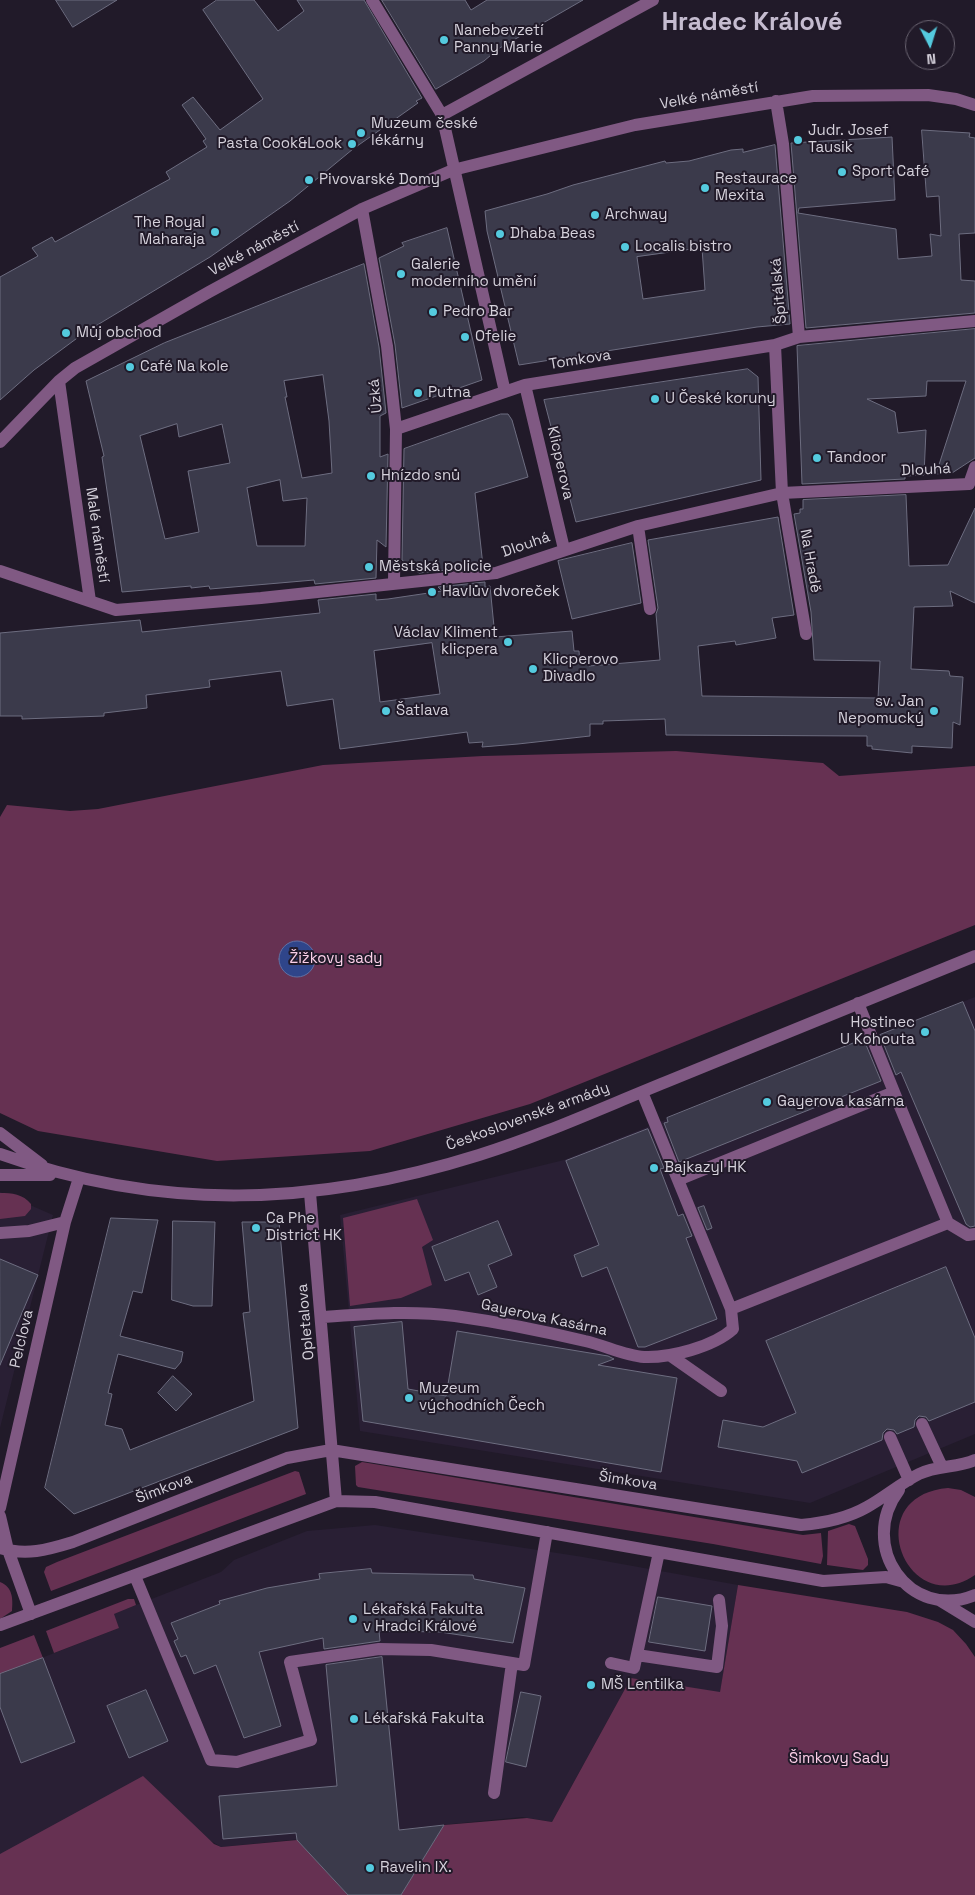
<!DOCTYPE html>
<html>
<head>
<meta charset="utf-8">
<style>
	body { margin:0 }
	#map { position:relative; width:975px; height:1895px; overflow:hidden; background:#211a29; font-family:"Space Grotesk",sans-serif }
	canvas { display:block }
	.north { position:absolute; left:905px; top:20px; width:50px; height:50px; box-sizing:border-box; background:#211a29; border:1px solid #696370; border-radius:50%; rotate:175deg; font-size:14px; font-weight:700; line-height:20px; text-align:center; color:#d5d1db }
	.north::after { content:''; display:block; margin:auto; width:18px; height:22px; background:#54cade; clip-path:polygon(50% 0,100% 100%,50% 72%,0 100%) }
</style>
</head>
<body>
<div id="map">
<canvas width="975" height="1895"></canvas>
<div class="north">N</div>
</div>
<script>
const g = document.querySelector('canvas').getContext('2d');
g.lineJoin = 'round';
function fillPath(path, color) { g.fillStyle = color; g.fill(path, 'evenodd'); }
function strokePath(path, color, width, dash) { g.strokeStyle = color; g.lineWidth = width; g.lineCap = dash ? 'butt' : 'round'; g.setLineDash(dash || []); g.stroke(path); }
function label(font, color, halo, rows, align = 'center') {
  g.font = font + ' "Space Grotesk",sans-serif'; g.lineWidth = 4; g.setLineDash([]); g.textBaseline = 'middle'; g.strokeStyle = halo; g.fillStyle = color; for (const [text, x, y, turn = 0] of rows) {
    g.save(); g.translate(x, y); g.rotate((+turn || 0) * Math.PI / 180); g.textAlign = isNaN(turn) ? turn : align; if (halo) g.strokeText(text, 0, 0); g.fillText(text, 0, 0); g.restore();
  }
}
const built = new Path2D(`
	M975 997V1434L810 1503 360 1431 340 1215 564 1160Z
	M0 1192 53 1215 0 1428Z
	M375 1525 583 1557 738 1585 720 1693 631 1678 552 1822 522 1817 221 1847 211 1841 0 1854V1674L119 1628 113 1614 221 1572 234 1560 307 1531Z`);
const green = new Path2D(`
	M676 751 823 763 839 776 975 766V925L530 1104 370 1151 217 1161 38 1131 0 1113V817L7 805 70 811 98 809 323 765 483 756Z
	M0 1193C12 1193 23 1194 31 1204V1209L25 1216 0 1219Z
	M417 1199 433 1240 422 1247 432 1285 401 1298 350 1306 343 1218Z
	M362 1462 803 1535 821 1533 823 1556 821 1564 713 1544 358 1487 356 1485 355 1466Z
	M295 1471 299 1472 306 1494 51 1591 44 1572 46 1567 57 1562Z
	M948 1488 961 1490 975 1497V1575C907 1622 857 1496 948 1488Z
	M849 1524 855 1526 868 1559V1565L863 1570 827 1565 828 1531Z
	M0 1582C13 1587 13 1599 12 1611L0 1619Z
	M738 1585 907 1612 938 1622 953 1630 966 1644 975 1657V1895H401L444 1825 527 1818 552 1822 631 1678 720 1692Z
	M128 1599H134L136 1605 114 1614 119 1628 54 1653 46 1631Z
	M34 1635 43 1658 0 1674V1648Z
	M143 1776 214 1844 221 1847 297 1840 348 1895H0V1854Z`);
const water = new Path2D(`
	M279 959a18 18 0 1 1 36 0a18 18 0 1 1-36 0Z`);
const building = new Path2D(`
	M56 0H117L73 27Z
	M217 0H254L278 31 304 11 297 0H364L422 98 416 101 418 103 353 149 290 201 210 257 84 333 34 370 0 400V277L38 256 32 248 52 237 55 242 170 179 166 172 207 147 203 141 206 139 182 105 193 97 220 130 263 99 203 10Z
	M382 0H465L471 10 487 0H583L498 49 484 61 436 89Z
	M922 130 970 133 969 137 975 138V233L959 234 961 280 975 281V313L806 328 791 143 892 137 895 200 799 208 798 213 896 229 898 259 932 256 930 234 941 236 939 196 927 197Z
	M775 145 790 324 757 327 519 365 487 231 485 211 547 194 573 185 665 161 666 163 689 161 731 150 743 149V152ZM702 248 705 290 643 299 637 257Z
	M447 228 482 380 402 408 395 345 379 258 404 246 402 243Z
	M364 264 379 347 386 413 380 416V457L388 454 386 547 377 540 376 578 315 584 314 580 210 589 209 586 191 588V586L122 592 102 457 104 456 86 381 164 343ZM323 375 329 421 332 473 302 478 285 397H287L284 381ZM177 424 179 437 222 424 230 463 188 471 199 532 165 539 140 436ZM280 480 283 501 307 498 305 546H257L247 488Z
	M975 329V458L952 473 936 474 966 381H927L926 396 867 399 895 412 898 433 926 430 924 475 905 476V479L802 484 797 346Z
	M748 369 758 377 761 480 576 522 544 400Z
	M501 414H508L512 420 528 477 475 493 483 566 419 573 402 560 404 449Z
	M906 495 909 566 948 565 975 508V603L950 591 953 606 914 607 911 669 949 671 950 676 963 677 960 725 953 722 952 748 912 746V753L872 749V746H867V736L666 735 665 719 603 721V724H590V736L518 744 482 747 483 742 469 743 467 732 340 749 333 699 287 706 281 671 209 680 210 687 146 695 147 708 104 713V716L22 719V716H0V633L140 620 142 632 320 613 318 600 376 594V600L388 599 442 591 438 587 485 582V587L490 586 495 637 572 631 574 651H579L580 664H589V666L660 660 656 614 658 608 648 540 778 517 794 615 772 618 776 638 736 645 735 641 698 646 702 696 878 698 880 661 814 660 811 612 794 514 800 513V509H803V500ZM432 643 440 694 380 702 374 651Z
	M632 543 641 603 572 619 558 561Z
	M963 1002 975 1031V1226L970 1227 966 1224 901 1072 896 1075 880 1035Z
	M861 1040H864L881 1081 679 1162 664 1123 668 1122 667 1118Z
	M648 1129 664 1168 660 1169 678 1216 683 1214 692 1236 686 1238 717 1319 645 1347H638L607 1267 582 1277 574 1255 599 1245 566 1161Z
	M704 1206 712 1228 707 1230 698 1208Z
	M111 1218 158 1220 142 1293 133 1291 120 1336 183 1352 181 1362 175 1369 118 1354 108 1393 112 1394 105 1425 122 1429 130 1450 254 1401 243 1313 250 1312 242 1222H279L298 1428 74 1514 45 1488Z
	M173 1221 215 1222 212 1306H193L172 1300Z
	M498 1221 512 1255 488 1265 497 1287 478 1295 469 1272 445 1281 432 1247Z
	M0 1259 38 1275 0 1365Z
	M946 1267 975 1338V1402L929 1421 926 1417 919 1416 915 1420 914 1427 897 1434 894 1430 887 1429 883 1433 882 1440 802 1473 797 1461 718 1447 723 1420 763 1427 796 1413 766 1341Z
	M402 1322 408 1389 446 1396 457 1331 608 1356 614 1359 598 1365 677 1378 661 1472 363 1421 354 1327Z
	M173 1376 192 1394 176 1411 158 1393Z
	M371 1569 372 1573 473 1575 474 1579 525 1588 513 1643 440 1632 379 1631 380 1641 324 1649 323 1638 259 1652 281 1726 244 1738 216 1665 194 1674 186 1655 181 1657 174 1641 178 1639 171 1623 220 1604 219 1601 267 1588 320 1579 319 1574Z
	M658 1597 712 1606 705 1651 649 1642Z
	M382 1657 399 1830 444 1825 401 1895H348L297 1840 296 1833 223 1839 219 1796 337 1786 326 1665Z
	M43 1658 75 1742 21 1763 0 1707V1674Z
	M146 1690 168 1741 129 1758 107 1706Z
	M521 1692 541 1696 526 1767 506 1762Z`);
const minor = new Path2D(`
	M372 0 442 115 505 392
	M776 101 783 144 799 337 775 345 782 493 806 634
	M442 115 653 0
	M362 209 387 346 396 429 394 582
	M799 337 975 321
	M59 381 90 601
	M525 385 564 549
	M396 429 525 385 775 345
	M0 442 59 381 75 368 209 292 362 209 453 170 635 125 813 96 928 95 956 99 975 105
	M638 526 650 609
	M0 571 116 610 261 598 496 573 638 526 782 493 969 484 975 467
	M858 1003 894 1092
	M642 1092 678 1180
	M0 1133 42 1165
	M0 1154C161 1212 317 1206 479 1155 543 1135 604 1107 666 1082 769 1040 872 998 975 956
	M0 1175H50
	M310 1193 336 1501
	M948 1223 968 1235 975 1234
	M0 1233 29 1231 65 1222
	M322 1317C366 1314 410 1310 455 1316 498 1322 543 1331 585 1341 604 1345 625 1356 644 1357 670 1358 713 1347 733 1329L731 1309 678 1180 894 1092 948 1223 731 1309
	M671 1356 721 1391
	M922 1424 942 1467
	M890 1437 909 1480
	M899 1490C857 1545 909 1622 975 1595
	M0 1508 65 1222 79 1178
	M0 1516 8 1550 31 1614
	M0 1548C26 1556 47 1550 73 1542L287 1458 331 1450 801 1525C824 1523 846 1519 867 1507 885 1497 901 1483 919 1474 937 1465 957 1468 975 1460
	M135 1576 211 1760 237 1762 311 1740 290 1662 379 1649 431 1650 512 1663 494 1793
	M939 1600 975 1622
	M0 1625 336 1501 375 1502 823 1581 886 1577 904 1582
	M637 1655 717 1667 722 1626 719 1600
	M512 1663 524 1665 547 1532
	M611 1663 634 1668 659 1552`);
const markers = [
	[444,40,5,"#54cade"],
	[361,133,5,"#54cade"],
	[798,140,5,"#54cade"],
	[352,144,5,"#54cade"],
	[842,172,5,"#54cade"],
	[309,180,5,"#54cade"],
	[705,188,5,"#54cade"],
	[595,215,5,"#54cade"],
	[215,232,5,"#54cade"],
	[500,234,5,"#54cade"],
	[625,247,5,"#54cade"],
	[401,274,5,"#54cade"],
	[433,312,5,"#54cade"],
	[66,333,5,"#54cade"],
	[465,337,5,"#54cade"],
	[130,367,5,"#54cade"],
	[418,393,5,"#54cade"],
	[655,399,5,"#54cade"],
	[817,458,5,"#54cade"],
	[371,476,5,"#54cade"],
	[369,567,5,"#54cade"],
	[432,592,5,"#54cade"],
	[508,642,5,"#54cade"],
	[533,669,5,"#54cade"],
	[386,711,5,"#54cade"],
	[934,711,5,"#54cade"],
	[925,1032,5,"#54cade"],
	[767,1102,5,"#54cade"],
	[654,1168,5,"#54cade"],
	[256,1228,5,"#54cade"],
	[409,1398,5,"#54cade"],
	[353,1619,5,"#54cade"],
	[591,1685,5,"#54cade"],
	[354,1719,5,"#54cade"],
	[370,1868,5,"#54cade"]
];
const poiNames = [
	["Nanebevzetí",454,31],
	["Panny Marie",454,48],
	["Muzeum české",371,124],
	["lékárny",371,141],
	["Judr. Josef",808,131],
	["Tausik",808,148],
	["Pasta Cook&Look",342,144,"right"],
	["Sport Café",852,172],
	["Restaurace",715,179],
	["Mexita",715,196],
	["Pivovarské Domy",319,180],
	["Archway",605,215],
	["The Royal",205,223,"right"],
	["Maharaja",205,240,"right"],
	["Dhaba Beas",510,234],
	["Localis bistro",635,247],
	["Galerie",411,265],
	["moderního umění",411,282],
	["Pedro Bar",443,312],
	["Můj obchod",76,333],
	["Ofelie",475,337],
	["Café Na kole",140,367],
	["Putna",428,393],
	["U České koruny",665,399],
	["Tandoor",827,458],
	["Hnízdo snů",381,476],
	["Městská policie",379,567],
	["Havlův dvoreček",442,592],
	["Václav Kliment",498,633,"right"],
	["klicpera",498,650,"right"],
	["Klicperovo",543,660],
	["Divadlo",543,677],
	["sv. Jan",924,702,"right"],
	["Nepomucký",924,719,"right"],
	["Šatlava",396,711],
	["Hostinec",915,1023,"right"],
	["U Kohouta",915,1040,"right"],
	["Gayerova kasárna",777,1102],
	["Bajkazyl HK",664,1168],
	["Ca Phe",266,1219],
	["District HK",266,1236],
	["Muzeum",419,1389],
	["východních Čech",419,1406],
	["Lékařská Fakulta",363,1610],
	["v Hradci Králové",363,1627],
	["MŠ Lentilka",601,1685],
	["Lékařská Fakulta",364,1719],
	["Ravelin IX.",380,1868]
];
const streetNames = [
	["Velké náměstí",709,96,-10],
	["Velké náměstí",254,249,-28],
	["Špitálská",779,291,-95],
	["Tomkova",580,360,-9],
	["Úzká",376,396,-96],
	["Klicperova",560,463,77],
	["Dlouhá",926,470,-3],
	["Malé náměstí",97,535,82],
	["Dlouhá",526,545,-19],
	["Na Hradě",810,561,80],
	["Československé armády",528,1117,-20],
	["Gayerova Kasárna",544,1318,12],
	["Opletalova",306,1322,-95],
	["Pelclova",22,1339,-77],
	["Šimkova",628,1481,9],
	["Šimkova",164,1489,-21]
];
const parkNames = [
	["Žižkovy sady",336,959],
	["Šimkovy Sady",839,1759]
];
const townNames = [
	["Hradec Králové",752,23]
];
fillPath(built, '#291f34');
fillPath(green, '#663152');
fillPath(water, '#2f458a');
strokePath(water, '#616fa2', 1);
fillPath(building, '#3b3a4b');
strokePath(building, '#6d6d80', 1);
strokePath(minor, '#805983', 12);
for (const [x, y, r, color] of markers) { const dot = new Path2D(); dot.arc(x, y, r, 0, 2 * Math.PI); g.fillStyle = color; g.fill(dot); strokePath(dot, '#211a29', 2); }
label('15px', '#d5d1db', '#211a29', poiNames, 'left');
label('15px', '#d5d1db', '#211a29', streetNames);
label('15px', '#fbcfe8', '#211a29', parkNames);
label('bold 25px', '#c5bcd0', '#211a29', townNames);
</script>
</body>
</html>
